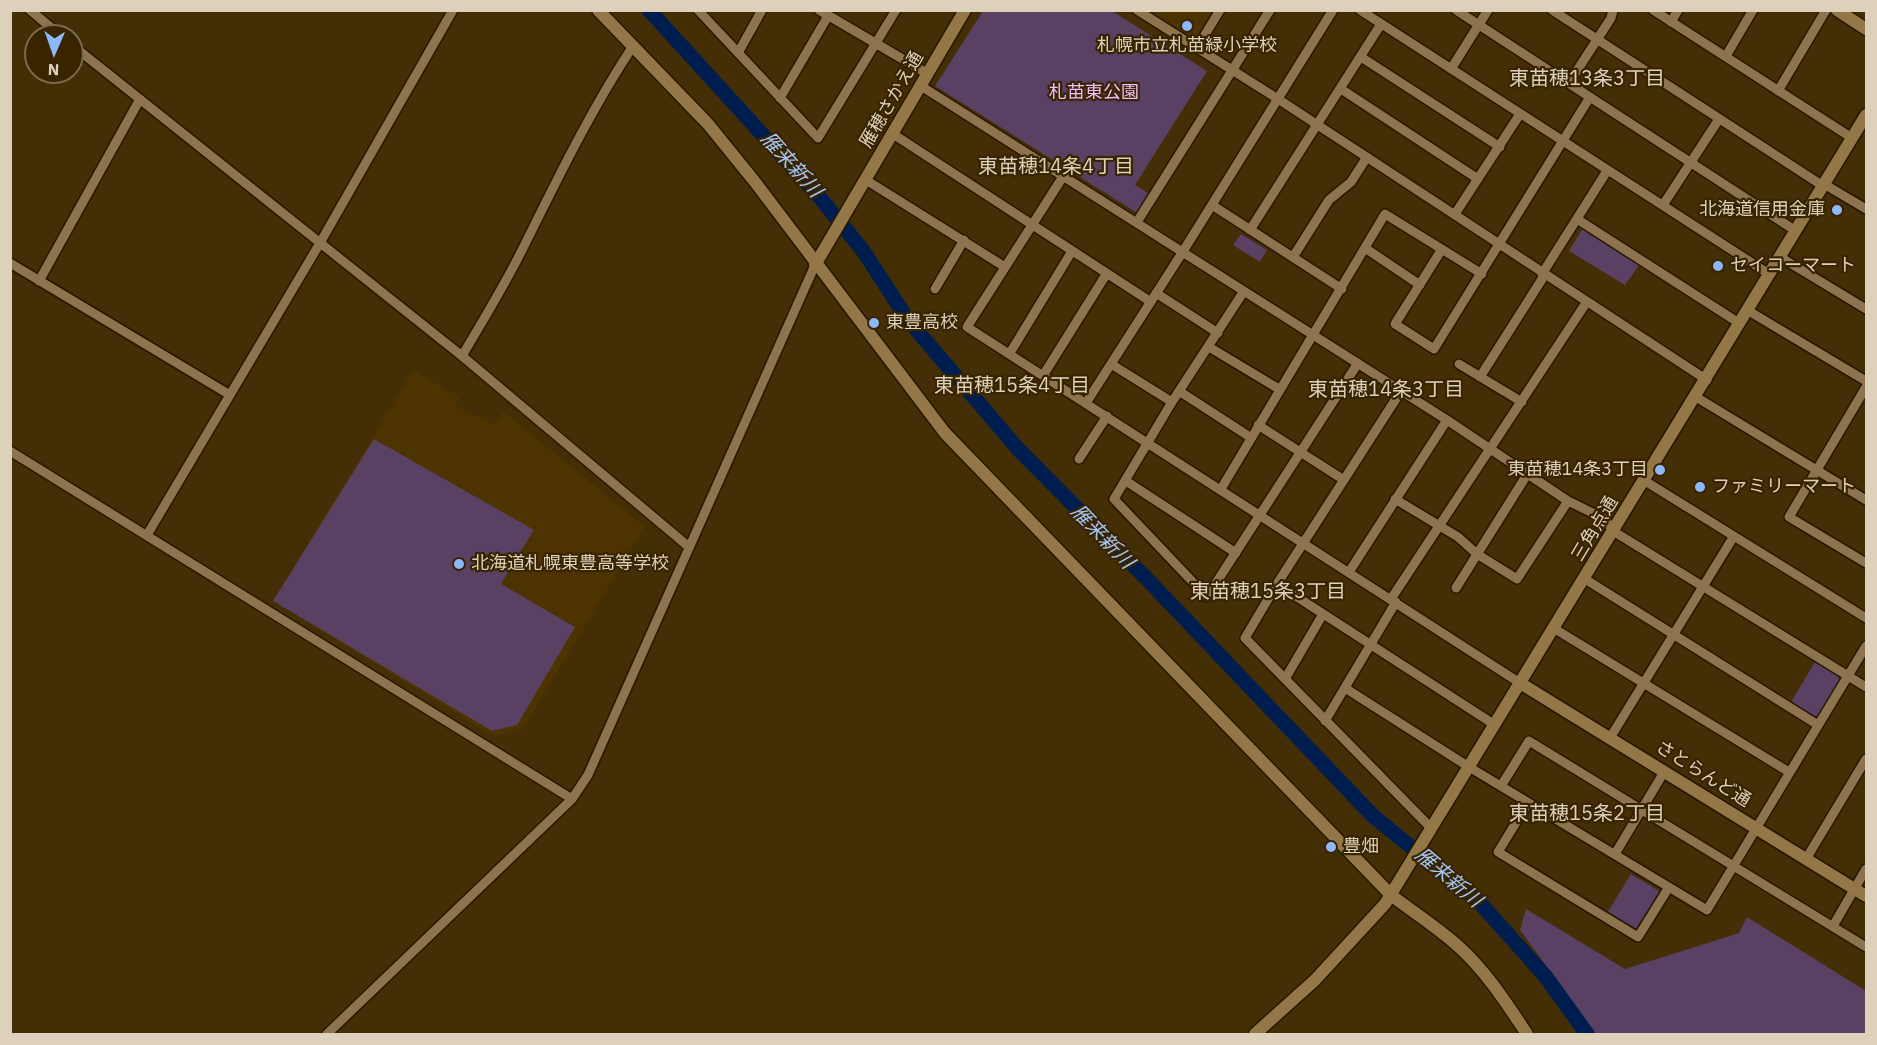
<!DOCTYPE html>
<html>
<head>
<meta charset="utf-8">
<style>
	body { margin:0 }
	#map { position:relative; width:1877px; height:1045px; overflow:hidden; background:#442e05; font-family:"IBM Plex Sans",sans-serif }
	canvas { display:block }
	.frame { position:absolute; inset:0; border:12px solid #ded1bc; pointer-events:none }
	.north { position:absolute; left:24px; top:24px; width:60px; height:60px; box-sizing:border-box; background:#392400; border:2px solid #7b694b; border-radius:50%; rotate:182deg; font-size:16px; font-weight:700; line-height:24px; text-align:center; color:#ded1bc }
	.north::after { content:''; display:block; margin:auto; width:21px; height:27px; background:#8db9fc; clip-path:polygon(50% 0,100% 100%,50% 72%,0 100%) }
</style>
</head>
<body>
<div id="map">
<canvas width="1877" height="1045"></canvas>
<div class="frame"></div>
<div class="north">N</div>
</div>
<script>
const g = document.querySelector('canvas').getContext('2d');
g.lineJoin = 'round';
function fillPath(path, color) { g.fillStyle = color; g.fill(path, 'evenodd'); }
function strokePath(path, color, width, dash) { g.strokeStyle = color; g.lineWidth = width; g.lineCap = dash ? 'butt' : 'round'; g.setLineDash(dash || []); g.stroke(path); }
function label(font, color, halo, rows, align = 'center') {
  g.font = font + ' "IBM Plex Sans","Noto Sans JP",sans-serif'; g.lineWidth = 4.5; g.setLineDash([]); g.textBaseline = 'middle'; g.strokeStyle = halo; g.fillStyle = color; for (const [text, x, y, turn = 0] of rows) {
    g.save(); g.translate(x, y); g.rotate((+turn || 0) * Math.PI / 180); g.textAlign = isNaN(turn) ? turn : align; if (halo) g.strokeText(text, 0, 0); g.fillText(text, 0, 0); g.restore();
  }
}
const built = new Path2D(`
	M1148 11H1213L1194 41Z
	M413 370 460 397 455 406 495 425 503 411 645 527 522 730 493 736 273 601Z`);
const green = new Path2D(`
	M983 11H1112L1207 71 1135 185 1151 195 1139 214 935 86Z
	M1583 228 1640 264 1625 285 1569 251Z
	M1241 234 1267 250 1260 262 1233 245Z
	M374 439 534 530 501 584 575 627 517 725 492 731 273 601Z
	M1815 662 1838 676 1839 681 1818 716H1813L1791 702Z
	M1631 874 1659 891 1660 896 1640 927 1634 929 1607 913Z
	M1526 909 1625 969 1739 933 1747 917 1866 991V1034H1596L1520 930Z`);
const river = new Path2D(`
	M649 10 822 200 864 252 908 320 1018 449 1146 578 1373 816 1480 903 1546 977 1587 1034`);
const street = new Path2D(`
	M30 10 61 36
	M698 10 818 138 896 10
	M819 10 928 74
	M1137 10 1278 99 1707 380
	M1360 10 1769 274
	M1456 10 1796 231
	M1552 10 1823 186
	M1653 10 1852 138
	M1671 22 1678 10
	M72 45 462 356 689 547
	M1197 48 1220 10
	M738 53 762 10
	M1726 56 1753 10
	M1361 57 1500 147
	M1451 69 1488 10
	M1569 83 1611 18 1613 10
	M921 86 1447 420 1568 501 1605 519 1613 531 1866 687
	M1341 89 1478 179
	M1778 91 1826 10
	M780 98 828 16
	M893 134 1151 302
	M1064 175 967 327 1520 683
	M866 180 1005 267
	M1824 184 1866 209
	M1212 205 1342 289
	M1663 205 1719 119
	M1455 214 1520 114
	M1577 219 1739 323
	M1137 222 1270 10
	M1250 230 1381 24
	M1365 248 1420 285
	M1442 249 1395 324 1434 349 1590 97
	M1293 257 1329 200 1351 182 1367 157
	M1780 257 1866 309
	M10 263 230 395
	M1542 274 1607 171
	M39 281 140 99
	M935 289 964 240
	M1244 291 1172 402 1114 499 1207 597 1358 363
	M1156 293 1218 333
	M1747 310 1866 381
	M1209 347 1279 389
	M1010 353 1072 251
	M462 356C482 322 503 288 521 252 556 182 590 111 633 46
	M1111 364 1172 402
	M1459 364 1522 402
	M1044 374 1107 273
	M1480 377 1544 276
	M1866 387 1789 517 1866 563
	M1179 391 1250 437
	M1401 391 1277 584 1245 638 1432 829
	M1696 397 1866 500
	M1086 403 1182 253 1333 10
	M1258 425 1344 480
	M10 451 572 799
	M1079 459 1107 416
	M1126 481 1236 553
	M1645 481 1866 618
	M1221 489 1385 214 1482 274
	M1395 499 1458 537 1477 554 1517 579 1568 501
	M147 535 320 243 453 10
	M1349 572 1447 420
	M1585 579 1818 725
	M1277 584 1495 725
	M1456 588 1528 473
	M1391 599 1586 303
	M1555 629 1789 772
	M1285 679 1323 614
	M1345 688 1469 767 1707 910 1866 646
	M1325 721 1396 602
	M1610 738 1734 536
	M1501 786 1529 741 1866 947
	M1528 803 1498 852 1638 937 1669 887
	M1615 854 1664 772
	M1806 859 1866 759
	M1833 926 1866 869
	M327 1034 572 799 588 775 815 265`);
const secondary = new Path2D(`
	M598 10 708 124 755 182 945 433 1391 895C1413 912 1438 928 1458 946 1486 971 1507 1004 1527 1034
	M1837 10 1866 29
	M815 265 965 10
	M1520 683 1866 896
	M1255 1034 1315 980 1385 904 1866 115`);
const markers = [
	[1187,26,6,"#8db9fc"],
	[1837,210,6,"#8db9fc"],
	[1718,266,6,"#8db9fc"],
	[874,323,6,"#8db9fc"],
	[1660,470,6,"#8db9fc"],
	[1700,487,6,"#8db9fc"],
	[459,564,6,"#8db9fc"],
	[1331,847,6,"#8db9fc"]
];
const poiNames = [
	["札幌市立札苗緑小学校",1187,46,"center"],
	["北海道信用金庫",1825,210,"right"],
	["セイコーマート",1730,266],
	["東豊高校",886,323],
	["東苗穂14条3丁目",1648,470,"right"],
	["ファミリーマート",1712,487],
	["北海道札幌東豊高等学校",471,564],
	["豊畑",1343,847]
];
const parkNames = [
	["札苗東公園",1094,93]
];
const streetNames = [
	["雁穂さかえ通",892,100,-60],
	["三角点通",1595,529,-59],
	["さとらんど通",1703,774,32]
];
const neighbourhoodNames = [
	["東苗穂13条3丁目",1587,79],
	["東苗穂14条4丁目",1056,167],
	["東苗穂15条4丁目",1012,386],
	["東苗穂14条3丁目",1386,390],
	["東苗穂15条3丁目",1268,592],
	["東苗穂15条2丁目",1587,814]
];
const waterNames = [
	["雁来新川",791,165,48],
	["雁来新川",1102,537,46],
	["雁来新川",1448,878,40]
];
fillPath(built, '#4c3300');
fillPath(green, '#5a4062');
strokePath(river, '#001d4f', 15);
strokePath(street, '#271700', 12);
strokePath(secondary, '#271700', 15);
strokePath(street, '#8d744e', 9);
strokePath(secondary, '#947747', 12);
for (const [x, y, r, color] of markers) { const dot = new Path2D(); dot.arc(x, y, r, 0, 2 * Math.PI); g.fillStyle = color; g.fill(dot); strokePath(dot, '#392400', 2); }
label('18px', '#ded1bc', '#392400', poiNames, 'left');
label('18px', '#f0bdfe', '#392400', parkNames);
label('18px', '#ded1bc', '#392400', streetNames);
label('20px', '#ded1bc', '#392400', neighbourhoodNames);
label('italic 20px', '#a5c5f6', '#392400', waterNames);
</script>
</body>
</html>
